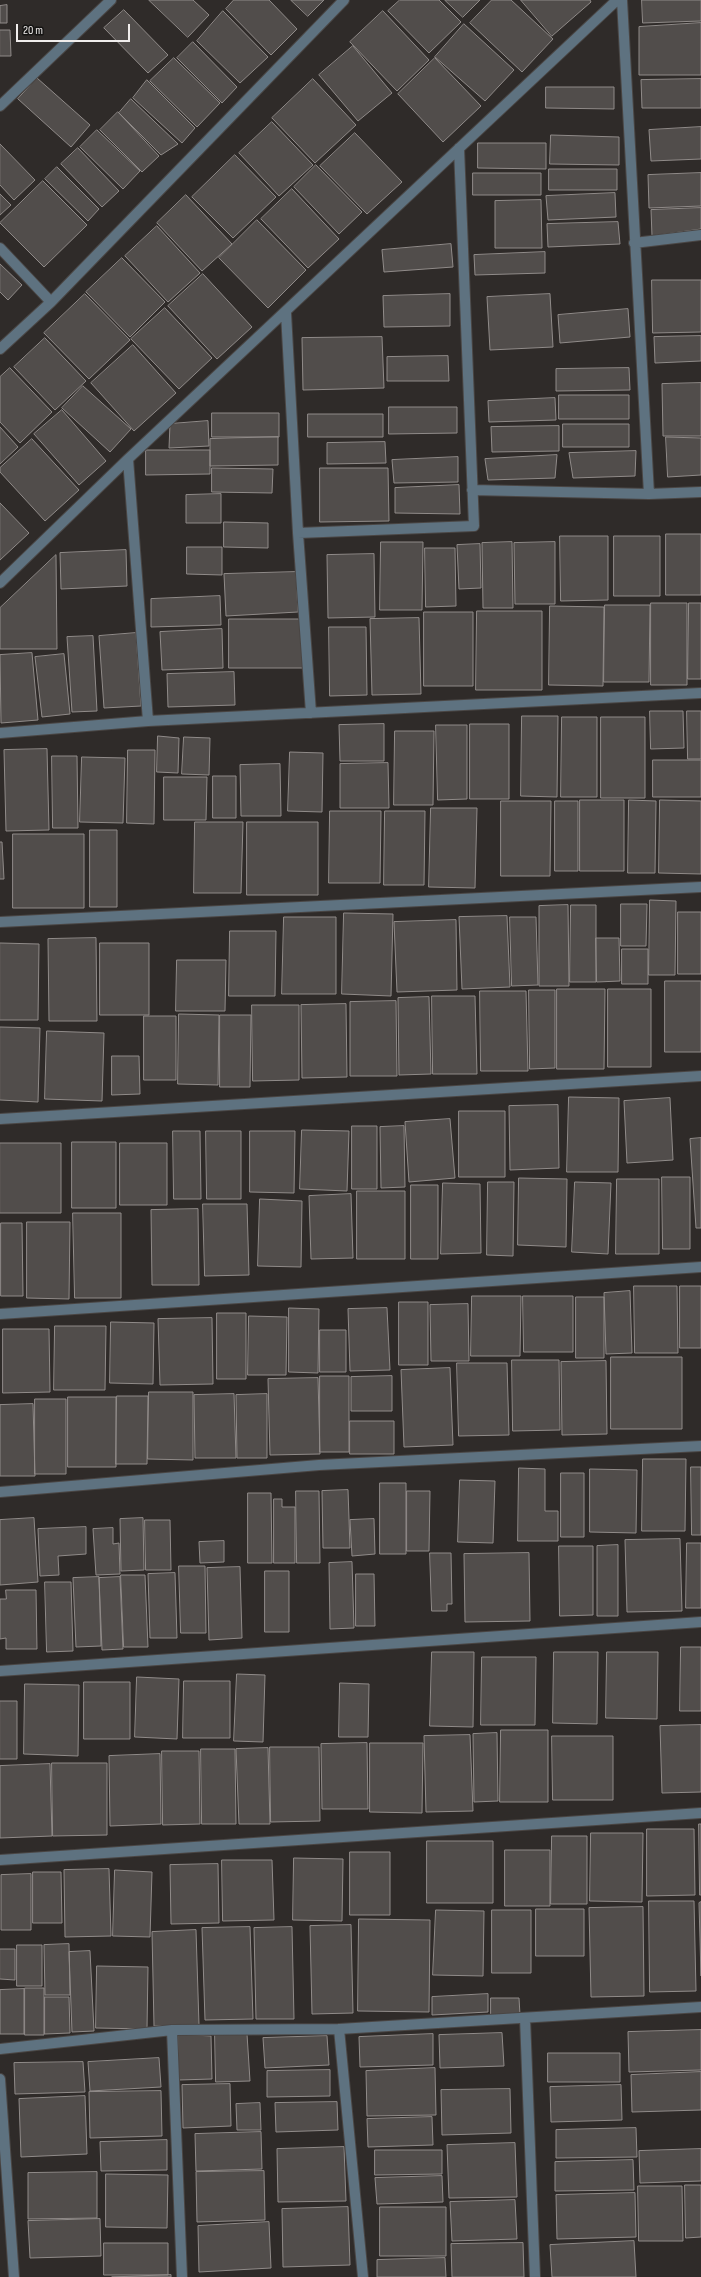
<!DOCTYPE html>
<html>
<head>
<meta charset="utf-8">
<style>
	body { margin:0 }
	#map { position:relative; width:701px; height:2277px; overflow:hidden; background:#2f2b29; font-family:"Sofia Sans Condensed",sans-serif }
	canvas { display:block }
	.scale { position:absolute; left:16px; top:24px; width:114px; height:18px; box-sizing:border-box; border:2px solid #f0edec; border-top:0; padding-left:5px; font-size:12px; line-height:14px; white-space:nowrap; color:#f0edec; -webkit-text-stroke:3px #151413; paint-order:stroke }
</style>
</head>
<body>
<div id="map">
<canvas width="701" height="2277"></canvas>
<div class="scale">20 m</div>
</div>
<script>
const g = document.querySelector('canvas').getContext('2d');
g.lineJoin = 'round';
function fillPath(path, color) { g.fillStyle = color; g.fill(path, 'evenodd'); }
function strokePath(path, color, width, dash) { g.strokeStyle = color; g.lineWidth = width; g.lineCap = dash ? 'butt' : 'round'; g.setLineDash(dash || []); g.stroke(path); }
const building = new Path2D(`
	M149 0H193L209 15 188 37Z
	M234 0H269L297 29 271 55 226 9Z
	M291 0H324L308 16Z
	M400 0H439L461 22 429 53 388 11Z
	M445 0H480L463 17Z
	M492 0H511L553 39 522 72 470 23Z
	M521 0H590L591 2 552 36Z
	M642 0H701V21L643 23Z
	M7 5V23H0V6Z
	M124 10 168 55 148 73 104 28Z
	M223 11 268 57 240 83 197 41Z
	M383 11 429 60 397 91 350 42Z
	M701 23V75H639V27Z
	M464 24 514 70 485 101 435 57Z
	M0 30H10L11 56H0Z
	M193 42 237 87 222 103 177 58Z
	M353 46 392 93 358 121 319 75Z
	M174 58 220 103 197 127 150 81Z
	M435 58 481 106 443 142 398 94Z
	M37 78 90 125 71 147 18 99Z
	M313 79 356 125 315 163 272 118Z
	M701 79V108H642L641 80Z
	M147 80 195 128 182 143 133 98Z
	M546 87H614V109L546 108Z
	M131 99 178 144 161 155 119 113Z
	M118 112 159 156 142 172 100 130Z
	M272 122 313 165 279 196 239 153Z
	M701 127V159L651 161 649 130Z
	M97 130 140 171 123 189 80 147Z
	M355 133 402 182 367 214 320 166Z
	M551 135 619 137V165L550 164Z
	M478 143H546V169L478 168Z
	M0 144 35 180 14 200 0 185Z
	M78 148 119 191 102 207 61 164Z
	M235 155 276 197 233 238 192 197Z
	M316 165 362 212 339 234 294 187Z
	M57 167 99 209 88 221 45 179Z
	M549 169H617V190H549Z
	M473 173H541V195H473Z
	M701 173V206L649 208 648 175Z
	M43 181 87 225 44 267 0 223Z
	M292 189 339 239 308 268 261 219Z
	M615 193 616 217 548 220 546 196Z
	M0 194 11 205 0 215Z
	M186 195 232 244 202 271 157 223Z
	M541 200 542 248H495V201Z
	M701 208V229L652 236 651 210Z
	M257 220 306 270 268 308 219 258Z
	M618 222 620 244 548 247 547 224Z
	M157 226 200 273 168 302 125 256Z
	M451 244 453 267 384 272 382 250Z
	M545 252V273L475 275 474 255Z
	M122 258 165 302 130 337 86 292Z
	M0 264 22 285 8 300 0 292Z
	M203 274 252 327 217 359 168 306Z
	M652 280H701V332L653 333Z
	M85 294 130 340 89 379 44 333Z
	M450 294V326L384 327 383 296Z
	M550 294 553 347 490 350 487 297Z
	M165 308 212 358 179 389 131 339Z
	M628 309 630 337 560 343 558 315Z
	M701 336V361L655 363 654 337Z
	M382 337 384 388 303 390 302 338Z
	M45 338 86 381 55 410 14 367Z
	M133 345 176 393 134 431 91 383Z
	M448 356 449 381H387V357Z
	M10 368 52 412 20 443 0 422V377Z
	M629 368 630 390 556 391V369Z
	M701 383V436H663L662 384Z
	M83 386 131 429 110 452 62 408Z
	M559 395H629V419H559Z
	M555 398 556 420 489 422 488 401Z
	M389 407H457V433L389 434Z
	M62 410 106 461 79 485 34 434Z
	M212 413H279V437H212Z
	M308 414H383V437H308Z
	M208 421 209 446 169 448 170 424Z
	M563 424H629V447H563Z
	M559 426V451L492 452 491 427Z
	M0 427 18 447 0 464Z
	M278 437V465L210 466V439Z
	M666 437 701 438V475L668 477Z
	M32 439 79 490 45 521 0 472V468Z
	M385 442 386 463 327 464V443Z
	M146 450H210V474L146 475Z
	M636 451 635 476 573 478 569 453Z
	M557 455 555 478 488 480 485 459Z
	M458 457V482L394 483 392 460Z
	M212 468 273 469 272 493 212 492Z
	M320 468H388L389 521 320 522Z
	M459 485 460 514 395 513V488Z
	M221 494V523H186V495Z
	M0 503 29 533 0 560Z
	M224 522 268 523V548L224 547Z
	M666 534H701V595H666Z
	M560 536H608V600L561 601Z
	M614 536H660V596H614Z
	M381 542H423L422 610H380Z
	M512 542 513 608H483L482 543Z
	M555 542V604H515L514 543Z
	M480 544 481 588 459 589 457 545Z
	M187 547H222V575L187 574Z
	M425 548H455L456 606 426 607Z
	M126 550 127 586 61 589 60 553Z
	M374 554 375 617 328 618 327 555Z
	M56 555 57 649H0V608Z
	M296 572 298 612 226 616 224 574Z
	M220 596 221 625 151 627V599Z
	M651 603H687V685H651Z
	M689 603H701V679H688Z
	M605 605H650L649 682H604Z
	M550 606 604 607 603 686 549 685Z
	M477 611H542V690H476Z
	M424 612H473V686H424Z
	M419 618 421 694 372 695 370 619Z
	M229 619H302L305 668H229Z
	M329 627H366L367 695 330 696Z
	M222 629 223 668 162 670 160 632Z
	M136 633 141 706 104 708 99 636Z
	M93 636 97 711 72 712 67 637Z
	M32 653 38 720 1 723 0 655Z
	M64 654 70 714 42 717 35 657Z
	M234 672 235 705 168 707 167 674Z
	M650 711H683L684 748 651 749Z
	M687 711H701V759H688Z
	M522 716H558L557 797 521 796Z
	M562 717H597V797H561Z
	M601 717H645V798H601Z
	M384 724V761H340L339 725Z
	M470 724H509V799H470Z
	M436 725H467V799L438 800Z
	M395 731H434L433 805H394Z
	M158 736 179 738 178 773 157 772Z
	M184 737 210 738 209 775 182 774Z
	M47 749 49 830 6 831 4 750Z
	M128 750H155L154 824 127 823Z
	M290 752 323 753 322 812 288 811Z
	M52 756H77L78 828H53Z
	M82 757 125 758 123 823 80 822Z
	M653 760H701V797H653Z
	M388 763 389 808H340V764Z
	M280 764 281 816H241L240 765Z
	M213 776H236V818H213Z
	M164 777H207L206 820H164Z
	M580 800H624V871H580Z
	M629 800 656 801 655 873H628Z
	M660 800 701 801V874L659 873Z
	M501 801H551L550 876H501Z
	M555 801H578V871H555Z
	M431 808H477L475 888 429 887Z
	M330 811H381L380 883H329Z
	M385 811H425L424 885H384Z
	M195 822H243L241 893H194Z
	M247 822H318V895H247Z
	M90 830H117V907H90Z
	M13 834H84V908H13Z
	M0 842H2L4 879H0Z
	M650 900 676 901 675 975H649Z
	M621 904H647L646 946H621Z
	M568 905 569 986H539V906Z
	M571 905H596V982H570Z
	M678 912H701V974H678Z
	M344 913 393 914 391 996 342 994Z
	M507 916 510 987 462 989 459 917Z
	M284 917H336V994H282Z
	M510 917H536L538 985 512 986Z
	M456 920 457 990 397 992 394 922Z
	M230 931H276L275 996H229Z
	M96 938 97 1021H49L48 939Z
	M596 938H619L620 981 597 982Z
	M0 943 39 944 38 1020H0Z
	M100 943H149V1015H100Z
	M622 949H648V984H622Z
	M177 960H226L225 1011H176Z
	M665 981H701V1052H665Z
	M557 989H605L604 1069H557Z
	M608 989H651V1067H608Z
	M529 990H555V1068L530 1069Z
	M480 991H526L528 1071H481Z
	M432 996H475L477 1074H433Z
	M429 997 431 1074 399 1075 398 998Z
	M396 1001 397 1076H350V1002Z
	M346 1004 347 1077 302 1078 301 1005Z
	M252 1005H299V1080L253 1081Z
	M179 1014 219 1015 218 1085 178 1084Z
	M220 1015H251L250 1087H220Z
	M144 1016H176V1080H144Z
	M0 1027 40 1028 38 1102 0 1100Z
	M47 1031 104 1033 102 1101 45 1099Z
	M112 1056H139L140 1094 112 1095Z
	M569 1097 619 1098 618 1172H567Z
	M670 1098 673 1160 627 1163 624 1101Z
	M558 1105 559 1168 510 1170 509 1106Z
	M459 1111H505V1177H459Z
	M450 1119 455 1178 409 1182 405 1122Z
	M352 1126H377V1189H352Z
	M404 1126 405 1187 381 1188 380 1127Z
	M302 1130 349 1131 347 1191 300 1189Z
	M173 1131H200L201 1199H174Z
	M206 1131H241V1199H207Z
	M250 1131H295L294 1193 250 1192Z
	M701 1138V1228H696L690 1139Z
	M72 1142H116V1208H72Z
	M0 1143H61V1213H0Z
	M120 1143H167V1205H120Z
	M662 1177H690V1249H663Z
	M519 1178 567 1179 566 1247 518 1245Z
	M617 1179H659V1254H616Z
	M488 1182H514L513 1256 487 1255Z
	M575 1182 611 1183 608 1254 572 1252Z
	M443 1183 480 1184 481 1253 441 1254Z
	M411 1185H438V1259H411Z
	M357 1191H405V1259H357Z
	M351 1194 353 1258 311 1259 309 1196Z
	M260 1199 302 1201 301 1267 258 1266Z
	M203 1204H247L249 1275 205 1276Z
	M198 1209 199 1285H152L151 1210Z
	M73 1213H121V1298H75Z
	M27 1222H70L69 1299 27 1298Z
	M1 1223H22L23 1296H1Z
	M634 1286H677L678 1353H635Z
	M680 1286H701V1348H680Z
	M630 1291 632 1353 606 1354 604 1293Z
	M472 1296H521L520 1356H471Z
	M523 1296H573V1352H524Z
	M576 1297H604V1358H576Z
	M399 1302H428V1365H399Z
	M468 1304 469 1361H431L430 1305Z
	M289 1308 319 1309 318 1373 289 1372Z
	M387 1308 390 1370 350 1371 348 1309Z
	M217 1313H246V1379H217Z
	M249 1316 287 1317 286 1375H248Z
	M212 1318 213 1384 160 1385 158 1319Z
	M111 1322 154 1323 153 1384 110 1383Z
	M55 1326H106L105 1390H54Z
	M3 1329H49L50 1392 3 1393Z
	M320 1330H346V1372H320Z
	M611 1357H682V1429H611Z
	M512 1360H559L560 1430 513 1431Z
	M606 1361 607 1434 562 1435 561 1362Z
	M457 1363H507L509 1435 459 1436Z
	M450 1368 453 1445 404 1447 401 1370Z
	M320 1376H349V1452H320Z
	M392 1376V1411H351V1377Z
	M318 1378 320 1454 270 1455 268 1379Z
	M149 1392H193V1460L148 1459Z
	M234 1394 236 1458H195L194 1395Z
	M267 1394V1458H237L236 1395Z
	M117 1396H148L147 1464H116Z
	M68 1397H116V1467H68Z
	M35 1399H66V1474H35Z
	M33 1404 35 1476H0V1405Z
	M350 1421H394V1454H350Z
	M643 1459H686L685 1531H642Z
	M691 1467H701V1535H692Z
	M519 1468 545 1469V1511H558V1541H518Z
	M590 1469 637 1470 636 1533 590 1532Z
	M561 1473H584V1537H561Z
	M460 1480 495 1481 493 1543 458 1542Z
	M380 1483H406V1554H380Z
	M348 1490 350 1548H323L322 1491Z
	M296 1491H319L320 1563H297Z
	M407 1491H430L429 1551H407Z
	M248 1493H271L272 1563H248Z
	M274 1499H282V1507H295V1563H274Z
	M34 1518 38 1582 0 1585V1520Z
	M143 1518 144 1570 121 1571 120 1519Z
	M374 1519 375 1554 352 1556 350 1520Z
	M145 1520H170L171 1570H146Z
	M86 1527V1554L58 1556 59 1575 40 1576 38 1529Z
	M113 1528V1544L119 1543 120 1574 96 1575 93 1529Z
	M680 1539 682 1611 627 1612 625 1540Z
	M224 1541V1562L200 1563 199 1542Z
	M687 1543H701V1608H686Z
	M618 1545V1616H597V1546Z
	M559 1546H593V1615L560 1616Z
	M430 1553H451L452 1604H447V1611H432Z
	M529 1553 530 1621 465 1622 464 1554Z
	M352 1562 354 1628 330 1629 329 1563Z
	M179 1566H205L206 1633H181Z
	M240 1567 242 1638 209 1640 207 1568Z
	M265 1571H289V1632H265Z
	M175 1573 177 1638H150L148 1574Z
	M356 1574H374L375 1626H356Z
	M121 1575H145L148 1647H124Z
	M99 1577 101 1646 76 1647 73 1578Z
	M120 1577 123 1649 102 1650 99 1578Z
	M45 1582H71L73 1651 47 1652Z
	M6 1590H36L37 1649H6V1638L0 1639V1599H6Z
	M681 1647H701V1711H680Z
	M432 1652H474L473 1727 430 1726Z
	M554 1652H598L597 1724 553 1723Z
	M607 1652H658L657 1719 606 1718Z
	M482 1657H536L535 1725H481Z
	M237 1674 265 1675 263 1742 234 1741Z
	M137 1677 179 1679 177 1739 135 1737Z
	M184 1681H230V1738H183Z
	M84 1682H130V1739H84Z
	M340 1683 369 1684 368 1737H339Z
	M25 1684 79 1685 78 1756 24 1754Z
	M0 1701H17V1759H0Z
	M701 1725V1792L662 1793 660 1726Z
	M501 1730H548V1802H500Z
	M497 1733 498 1801 474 1802 473 1734Z
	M470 1735 473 1811 426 1812 424 1736Z
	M552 1736H613V1800H553Z
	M367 1743 368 1809H322L321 1744Z
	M370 1743H423L422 1813 370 1812Z
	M270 1747H319L320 1821 271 1822Z
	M268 1748 270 1824H239L236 1749Z
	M201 1749H235L236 1824H202Z
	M162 1751H199L200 1824 163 1825Z
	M160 1754 161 1824 110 1826 109 1756Z
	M52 1763H107V1835L53 1836Z
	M50 1764 52 1836 0 1838V1766Z
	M699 1824H701V1895H700Z
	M647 1829H694L695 1895 647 1896Z
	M591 1833H643L642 1902 590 1901Z
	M552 1836H587V1904H551Z
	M427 1841H493V1903H427Z
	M505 1850H550V1906H505Z
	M350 1852H390V1915H350Z
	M294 1858 343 1859 342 1921 293 1920Z
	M222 1860H272L274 1920 223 1921Z
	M218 1864 219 1923 171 1924 170 1865Z
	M109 1869 111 1936 65 1937 64 1870Z
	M115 1870 152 1872 150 1937 113 1936Z
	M33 1872H61L62 1923H33Z
	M31 1874V1930H1V1875Z
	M649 1901H694L696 1991 650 1992Z
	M701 1902V1976L699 1903Z
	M643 1907 644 1996 591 1997 589 1908Z
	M536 1909H584V1956H536Z
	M436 1910 484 1911 483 1976 433 1975Z
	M492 1910H531V1973H492Z
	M359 1919 430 1920 429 2012 358 2011Z
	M351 1925 353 2013 312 2014 310 1926Z
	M250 1927 253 2019 205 2020 202 1928Z
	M292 1927 294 2019H256L254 1928Z
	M196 1930 199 2025 154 2026 152 1932Z
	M69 1944 70 1995H45L44 1945Z
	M17 1945H42V1986H17Z
	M0 1949H15V1980L0 1979Z
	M90 1951 94 2031 72 2032 69 1952Z
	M97 1966 148 1967 147 2029 96 2028Z
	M25 1988H44V2035H25Z
	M24 1989V2034H0V1990Z
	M488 1994V2012L432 2015V1997Z
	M45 1997H69L70 2033 45 2034Z
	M491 1998H519L520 2015 491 2016Z
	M701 2030V2070L629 2072 628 2032Z
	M502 2033 504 2066 440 2068 439 2035Z
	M178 2034 211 2036 212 2079 179 2080Z
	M215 2034H247L250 2081 216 2082Z
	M433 2034V2065L360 2067 359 2037Z
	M327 2036 329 2065 265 2068 263 2038Z
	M548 2053H620V2082H548Z
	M159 2058 161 2087 90 2091 88 2062Z
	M83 2062 85 2092 15 2094 14 2063Z
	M435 2068 436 2115 367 2116 366 2071Z
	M330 2070V2096L267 2097V2071Z
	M701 2072V2110L632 2112 631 2075Z
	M230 2084 231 2126 183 2128 182 2085Z
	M621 2085 622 2120 551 2122 550 2087Z
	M510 2089 511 2133 442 2135 441 2090Z
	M161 2091 162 2136 90 2138 89 2092Z
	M85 2096 87 2154 21 2157 19 2099Z
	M337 2102 338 2130 276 2132 275 2103Z
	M260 2103 261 2130H237L236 2104Z
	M432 2117 433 2145 368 2147 367 2119Z
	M636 2128 637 2157 556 2158V2130Z
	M261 2132 262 2169 196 2171 195 2134Z
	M167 2140V2170L101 2171 100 2142Z
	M515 2143 517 2197 449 2198 447 2145Z
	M344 2147 346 2201 278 2202 277 2149Z
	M701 2149V2181L640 2183 639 2151Z
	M375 2150H442V2174L375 2175Z
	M633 2160 634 2190 555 2191V2162Z
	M264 2171 265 2220 197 2222 196 2172Z
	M97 2172V2218L28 2219V2173Z
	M106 2174 168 2175 167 2228 106 2227Z
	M442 2176 443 2202 377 2204 375 2178Z
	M685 2185H701V2237L686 2238Z
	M638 2186H682L683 2241H639Z
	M635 2193 636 2237 557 2239 556 2195Z
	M515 2200 517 2239 452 2241 450 2202Z
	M348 2207 350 2265 283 2267 282 2209Z
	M380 2207H446V2256H380Z
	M100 2219 101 2256 30 2258 28 2221Z
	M269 2222 271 2268 199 2272 198 2226Z
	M634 2241 636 2277H552L550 2245Z
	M104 2243H168V2275H104Z
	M523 2243 524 2277H452L451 2244Z
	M445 2258 446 2277H377V2260Z
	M171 2275V2277H112Z`);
const minor = new Path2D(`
	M622 0 649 494
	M0 106 111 0
	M634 243 701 235
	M0 248 51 302
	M286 313 298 533
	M0 349 51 302 344 0
	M128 459 148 721
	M472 490 649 494 701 492
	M0 583 128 459 617 0
	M311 713 298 533 474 526 459 148
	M0 733 148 721 701 693
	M0 922 701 887
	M0 1119 701 1076
	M0 1314 701 1267
	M0 1492 319 1465 701 1446
	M0 1671 701 1622
	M0 1860 701 1813
	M525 2018 535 2277
	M339 2029 363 2277
	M172 2030 182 2277
	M0 2049 172 2030 339 2029 701 2007
	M0 2079 14 2277`);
fillPath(building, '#514d4b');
strokePath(building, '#908b89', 1);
strokePath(minor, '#4a4644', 12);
strokePath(minor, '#5e7280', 10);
</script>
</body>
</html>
